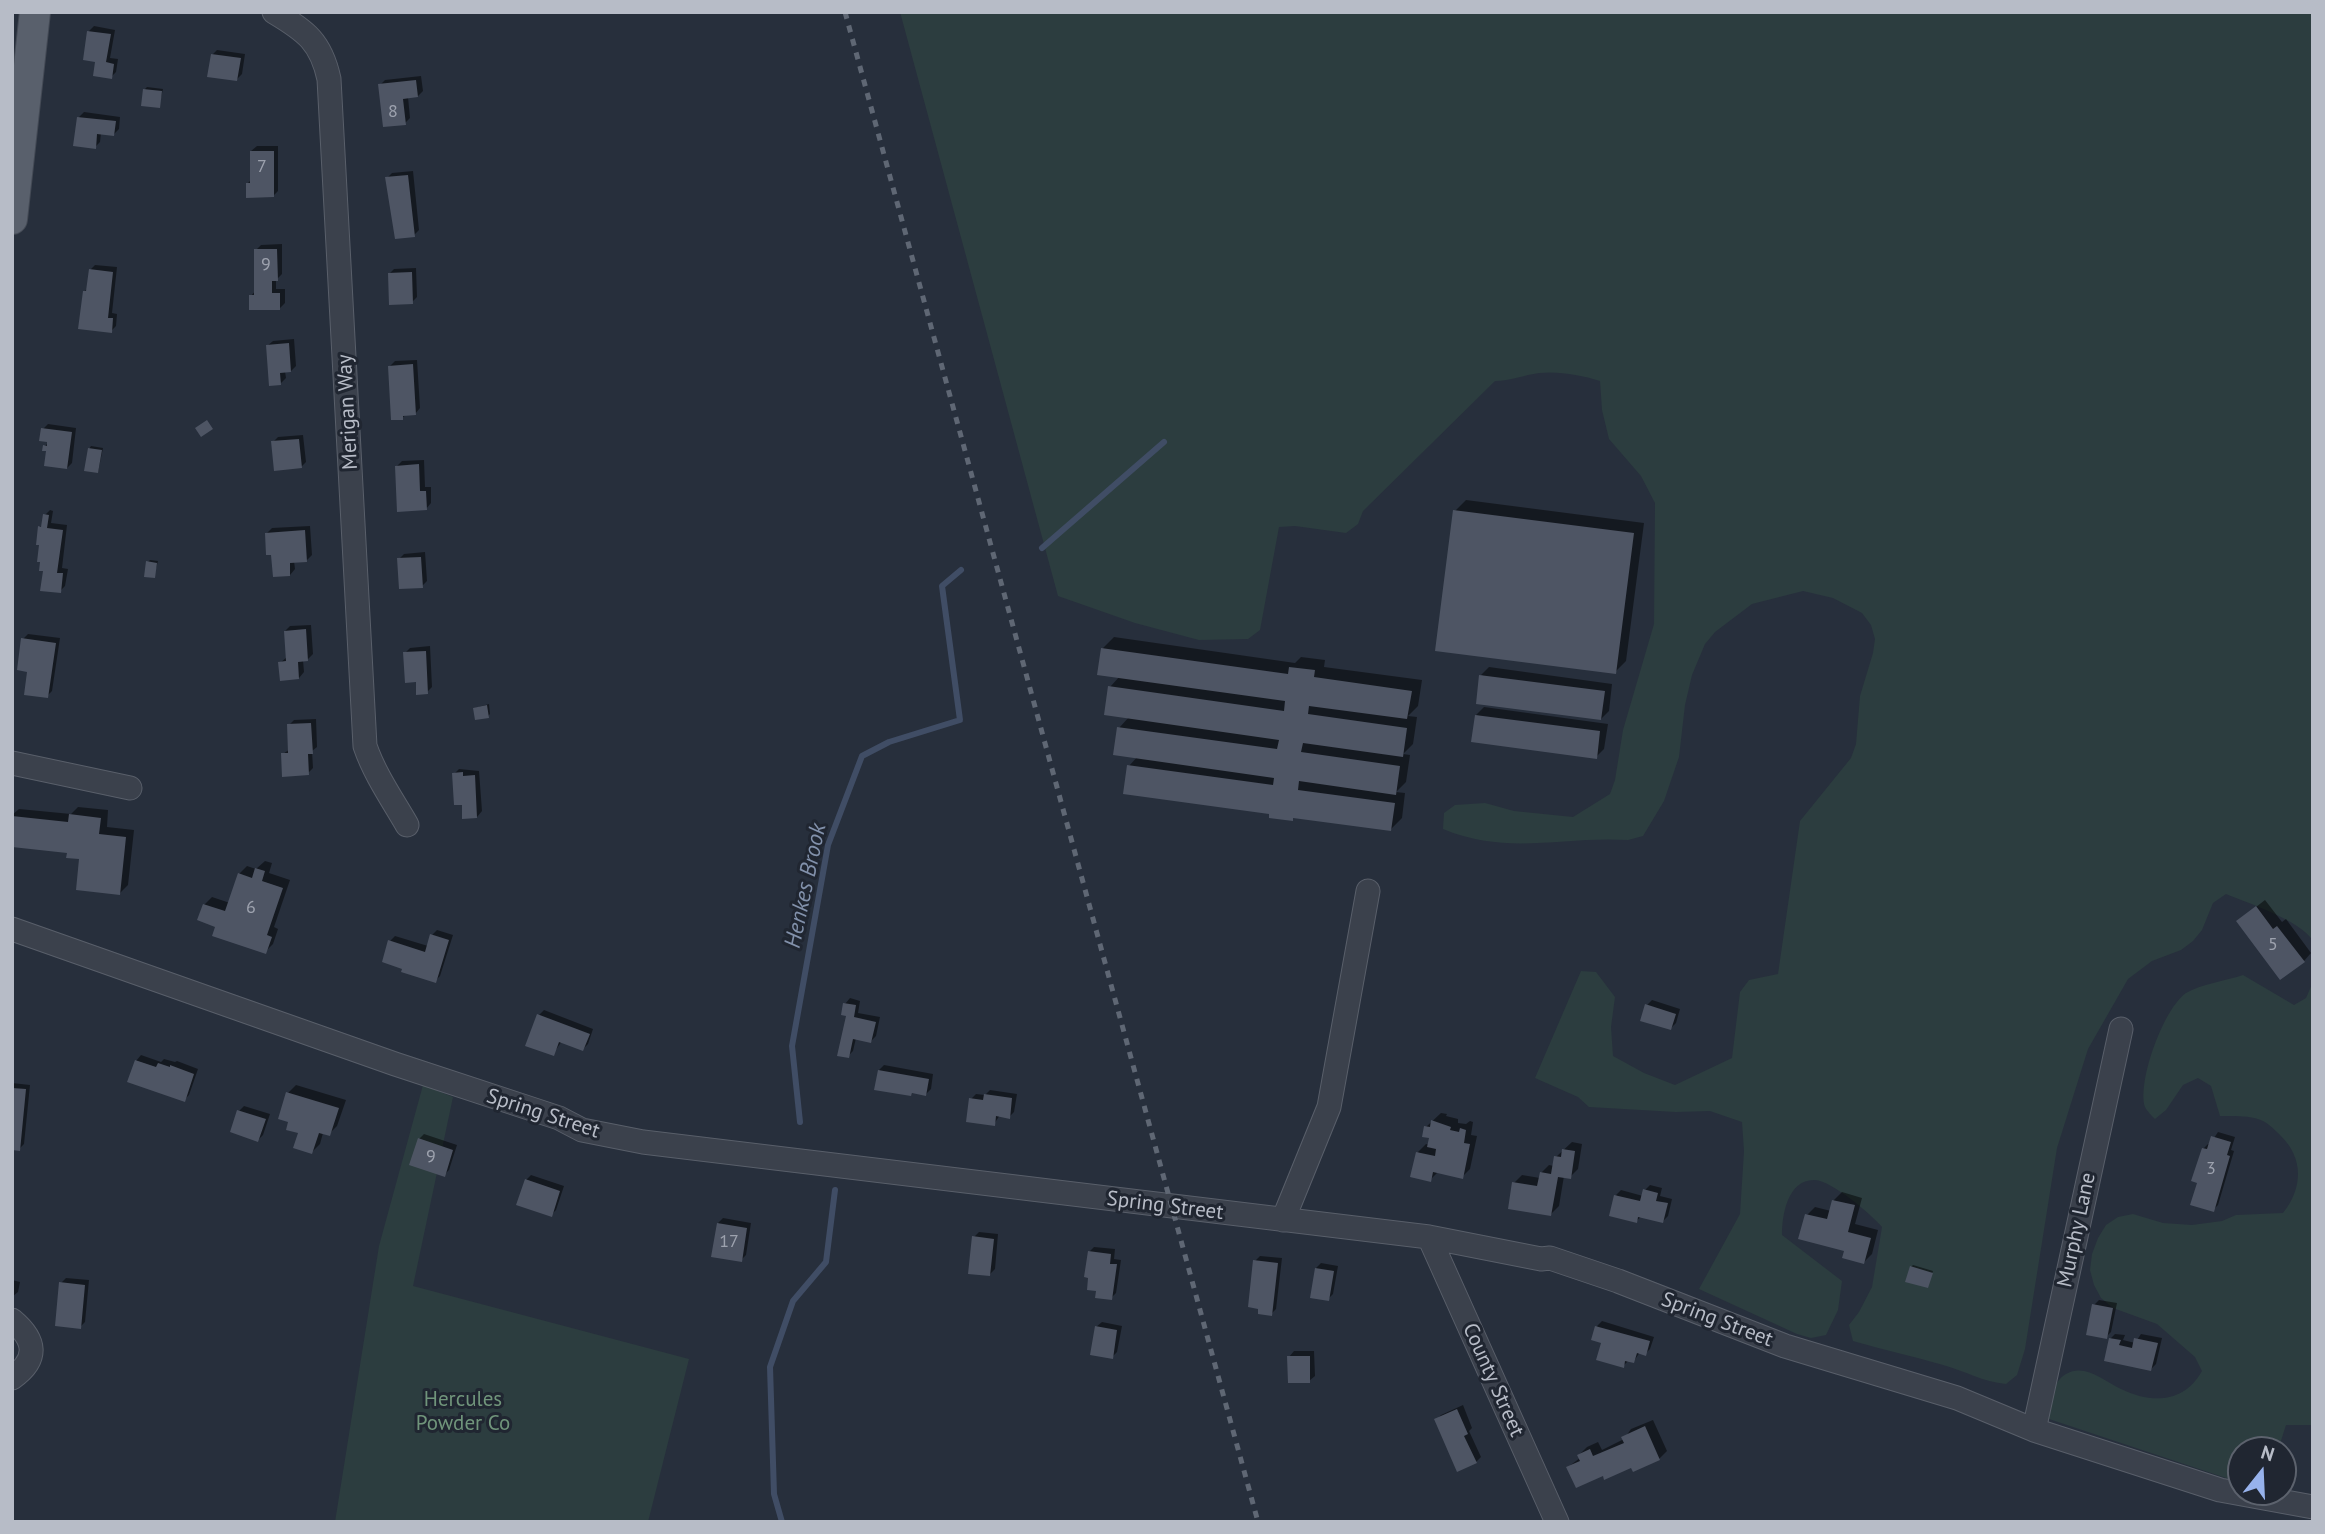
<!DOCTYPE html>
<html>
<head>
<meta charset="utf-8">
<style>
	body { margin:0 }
	#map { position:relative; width:2325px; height:1534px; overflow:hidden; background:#272f3c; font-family:"PT Sans",sans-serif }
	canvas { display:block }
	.frame { position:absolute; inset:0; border:14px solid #b7bcc7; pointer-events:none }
	.north { position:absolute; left:2227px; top:1436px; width:70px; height:70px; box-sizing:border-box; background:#202631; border:2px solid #5c626d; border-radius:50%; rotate:18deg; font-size:19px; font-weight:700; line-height:28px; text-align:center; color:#b7bcc7 }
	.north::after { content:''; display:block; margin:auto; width:24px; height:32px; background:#97b2ec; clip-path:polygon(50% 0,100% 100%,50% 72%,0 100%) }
</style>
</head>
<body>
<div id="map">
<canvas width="2325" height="1534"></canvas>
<div class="frame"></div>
<div class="north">N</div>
</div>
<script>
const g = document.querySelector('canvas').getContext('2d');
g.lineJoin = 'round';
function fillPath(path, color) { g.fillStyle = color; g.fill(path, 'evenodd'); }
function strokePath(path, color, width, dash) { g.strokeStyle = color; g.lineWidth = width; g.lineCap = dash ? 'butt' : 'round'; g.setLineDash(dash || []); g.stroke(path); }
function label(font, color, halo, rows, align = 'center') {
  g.font = font + ' "PT Sans",sans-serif'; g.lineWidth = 6; g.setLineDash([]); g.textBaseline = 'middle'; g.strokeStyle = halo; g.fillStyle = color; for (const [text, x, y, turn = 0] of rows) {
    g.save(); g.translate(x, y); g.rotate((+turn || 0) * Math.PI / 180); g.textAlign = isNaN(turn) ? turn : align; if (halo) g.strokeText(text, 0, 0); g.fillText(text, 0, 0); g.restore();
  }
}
const green = new Path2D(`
	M900 12H2313V941C2300 920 2250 904 2226 894L2213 903 2202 930 2193 941 2181 950 2152 961 2128 979 2088 1049 2057 1148 2025 1349 2017 1375 2006 1384C1983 1382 1965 1371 1943 1365 1913 1356 1883 1350 1853 1341L1849 1325 1859 1312 1872 1287 1882 1227C1871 1214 1832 1181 1815 1180 1788 1179 1782 1214 1782 1235L1842 1281 1838 1310 1826 1335 1811 1338 1797 1334 1699 1289 1740 1214 1744 1151 1742 1122 1710 1111 1676 1112 1589 1107 1578 1097 1535 1078 1581 971 1596 972 1615 997 1611 1027 1613 1056 1644 1073 1675 1085 1732 1058 1740 992 1749 980 1778 974 1800 821 1851 758 1856 744 1860 696 1873 653 1875 639 1871 625 1862 613 1833 598 1803 591 1752 604 1715 632 1705 644 1692 675 1685 705 1679 757 1664 801 1643 836 1628 840C1562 836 1508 856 1443 829L1444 813 1455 805 1485 803 1514 811 1573 817 1610 794 1615 780 1623 730 1654 624 1655 503 1641 476 1609 439 1602 410 1600 381C1581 375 1559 371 1539 373 1524 375 1510 381 1495 381L1363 511 1358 524 1346 533 1295 526 1279 527 1260 630 1248 639 1199 640 1135 623 1058 596Z
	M2243 975 2294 1005 2306 998 2313 982V1425H2286L2278 1450H2241V1483L2043 1417C2048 1404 2053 1381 2066 1374 2085 1363 2104 1381 2121 1389 2152 1404 2184 1403 2202 1371L2195 1357 2157 1324 2113 1308 2101 1298 2094 1285 2090 1270 2092 1254 2098 1238 2106 1225 2118 1217 2133 1214 2163 1223 2192 1225 2222 1221 2236 1215 2283 1213C2303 1188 2304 1158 2280 1135 2275 1130 2269 1124 2263 1121 2250 1115 2234 1116 2220 1116L2211 1086 2198 1078 2183 1085 2166 1110 2155 1119C2152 1116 2147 1111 2145 1107 2137 1081 2164 1008 2186 993 2201 984 2225 981 2243 975Z
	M423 1085 453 1097 413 1286 689 1359 648 1522H335L379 1246Z`);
const shadow = new Path2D(`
	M94 26 115 30 110 58 118 59 116 72 111 77 97 60 89 31Z
	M217 50 245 54 242 74 237 79 212 55Z
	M421 76 423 91 418 96 408 97 410 118 405 123 380 85 385 80Z
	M147 87 163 89 159 106 145 89Z
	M84 112 120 117 119 129 114 134 101 133 100 142 95 147 79 117Z
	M257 146H278V191L273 196 247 184 251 180V151Z
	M413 171 419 230 414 235 387 178 392 173Z
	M282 244V274L276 280V289H285V303L280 308 251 296 256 290V250L261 245Z
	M95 265 117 267 112 313 117 314 116 326 111 331 84 292 88 288 90 270Z
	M416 268 417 297 412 302 389 274 394 269Z
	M294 339 296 366 291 371H285L286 378 281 383 267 346 273 341Z
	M417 360 420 408 415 414H407L402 418 390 366 395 361Z
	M48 424 76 428 72 463 67 468 45 446 50 441 43 429Z
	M303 435 306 462 301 467 273 442 278 437Z
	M91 446 103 448 98 472 89 449Z
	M424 460 425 487H431V503L426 509 397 466 402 461Z
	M1466 500 1644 523 1626 661 1615 672 1455 511Z
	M50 510 53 511 51 523 67 525 62 568 68 569 65 586 60 591 45 570 40 527 44 524 45 515Z
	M310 526 312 555 307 560 294 561 295 569 290 575 273 553 267 533 272 528Z
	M425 552 427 581 422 586 399 559 404 554Z
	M150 560 158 561 154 576 148 562Z
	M311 625 313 654 308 659 303 660 304 672 299 678 280 663 287 657 285 631 290 626Z
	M28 634 60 638 52 691 47 696 29 670 23 639Z
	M1114 637 1295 663 1301 657 1325 660 1324 667 1422 680 1418 706 1408 716 1417 717 1413 744 1403 754 1410 755 1406 782 1396 792 1405 793 1402 818 1391 829 1295 816 1292 819 1129 766 1138 756 1119 728 1129 717 1110 687 1120 676 1103 648Z
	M430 646 432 687 427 692 417 681 405 653 410 648Z
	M1489 667 1612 684 1609 711 1601 719 1481 675Z
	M489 704 490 714 488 716 475 708Z
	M1484 707 1608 724 1604 749 1596 757 1476 715Z
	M316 719 317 747 312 751 313 768 308 773 283 754 290 749 289 725 294 720Z
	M459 769 479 771 482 811 477 817 454 774Z
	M78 807 108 810 107 827 134 830 128 885 120 893 81 857 69 852 12 845V815L19 809 71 814Z
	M265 861 272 863 269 873 290 880 274 927 278 929 273 944 265 952 217 926 204 905 212 897 230 903 239 874 247 866 256 869Z
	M2265 900 2282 922 2286 919 2311 953 2304 961 2238 921Z
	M437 930 453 935 440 976 435 981 404 968 390 941 395 936 428 946 432 935Z
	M850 998 860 1001 858 1013 880 1017 876 1036 871 1041 856 1038 853 1051 848 1056V1015L845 1004Z
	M1652 1000 1680 1009 1676 1023 1671 1028 1647 1005Z
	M544 1010 593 1029 588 1044 583 1049 562 1041 553 1054 539 1015Z
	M141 1055 161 1062 164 1059 175 1062 177 1061 198 1069 189 1095 184 1100 136 1061Z
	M884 1065 933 1074 931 1089 926 1094 913 1092 911 1095 879 1070Z
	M12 1083 30 1085 24 1144 19 1149 12 1148Z
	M296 1085 346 1100 337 1126 329 1134 323 1133 320 1144 312 1152 300 1132 290 1121 288 1093Z
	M990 1090 1017 1094 1014 1112 1009 1117 1000 1115 994 1124 971 1099 976 1094 985 1095Z
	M244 1106 270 1114 263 1135 258 1140 239 1111Z
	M1441 1113 1447 1114 1446 1116 1458 1119V1123L1466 1124 1470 1121 1473 1122 1471 1135 1477 1136 1470 1169 1462 1177 1438 1172 1430 1180 1418 1152 1426 1144 1430 1145 1431 1137 1426 1127Z
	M2218 1132 2235 1137 2231 1150 2234 1151 2218 1205 2213 1210 2199 1182 2203 1149 2208 1144H2210Z
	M424 1134 457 1145 449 1170 444 1175 419 1139Z
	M1572 1142 1582 1144 1578 1169 1570 1177 1564 1176 1559 1206 1551 1214 1514 1183 1522 1175 1540 1178 1541 1173 1549 1165 1554 1166 1556 1157Z
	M531 1175 564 1186 556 1210 551 1215 526 1180Z
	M1650 1185 1662 1188 1660 1196 1672 1199 1668 1216 1663 1221 1642 1216 1636 1221 1616 1195 1621 1190 1643 1196 1645 1190Z
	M1842 1192 1862 1198 1855 1224 1878 1230 1872 1254 1864 1262 1846 1250 1807 1215 1815 1207 1831 1211 1834 1200Z
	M723 1218 751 1223 746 1255 741 1260 718 1223Z
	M979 1232 998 1234 995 1269 990 1274 974 1237Z
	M1094 1247 1115 1249 1114 1259 1121 1260 1116 1293 1111 1298 1089 1252Z
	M1260 1256 1282 1258 1276 1309 1271 1314 1260 1307 1255 1261Z
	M1321 1263 1338 1266 1333 1294 1328 1299 1316 1268Z
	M1913 1265 1933 1271 1928 1286 1911 1267Z
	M66 1278 89 1280 85 1322 80 1327 61 1283Z
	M12 1280 20 1282 18 1292 12 1297Z
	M2099 1300 2117 1303 2111 1332 2106 1337 2094 1305Z
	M1602 1321 1654 1337 1650 1349 1645 1354 1640 1352 1634 1361 1629 1360 1623 1366 1604 1342 1597 1326Z
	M1102 1322 1122 1326 1117 1352 1112 1357 1096 1327Z
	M2115 1334 2125 1335 2123 1340 2135 1343 2141 1334 2162 1338 2156 1364 2151 1369 2110 1339Z
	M1294 1351H1314L1315 1376 1309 1381 1289 1357Z
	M1463 1405 1472 1428 1469 1431 1481 1457 1476 1462 1436 1420 1441 1415Z
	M1653 1420 1667 1451 1659 1459 1604 1473 1568 1467 1580 1458 1579 1455 1587 1447 1598 1442 1602 1450 1624 1439 1631 1429Z`);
const stream = new Path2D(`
	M1042 548 1164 442
	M800 1122 792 1046 828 845 862 756 889 742 960 720 942 586 961 570
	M782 1522 774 1494 770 1367 793 1301 826 1262 835 1190`);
const building = new Path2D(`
	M87 31 111 34 106 62 114 64 112 79 93 76 95 62 83 60Z
	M211 54 241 58 237 81 207 77Z
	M416 80 418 97 403 99 406 125 383 127 378 84Z
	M143 89 162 91 160 108 141 106Z
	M77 117 116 121 114 136 97 134 96 149 73 146Z
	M250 151H274V197L246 198V183H250Z
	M408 175 415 237 395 239 385 177Z
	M254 249H277L278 281H272V293H280V310H249V295H254Z
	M89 269 113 272 108 318H113L112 333 78 329 83 291H86Z
	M412 272 413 304 389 305 388 273Z
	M289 343 291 372 280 373 281 385 269 386 266 345Z
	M413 364 416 415 403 416V420H391L388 366Z
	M207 420 213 429 201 437 195 428Z
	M41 428 72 432 67 469 44 466 46 451H42L43 445 47 446V442L39 441Z
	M299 439 302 468 274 471 271 441Z
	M88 448 102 450 98 473 84 471Z
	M419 464 420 491H426L427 510 397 512 395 466Z
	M1453 510 1634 533 1616 674 1435 651Z
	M43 514 49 515 47 528 63 530 57 573H63L61 593 40 591 43 571H39L40 562H37L39 545H36L38 526 41 527Z
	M305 530 307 562 290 563V576L273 577 271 555H266L265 533Z
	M421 557 423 588 399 589 397 558Z
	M146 561 157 563 155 578 144 577Z
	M306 629 308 661 298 662 299 679 280 681 278 662 286 661 284 631Z
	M21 638 56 643 48 698 24 695 27 672 17 670Z
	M1101 648 1288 674 1289 667 1315 670 1314 677 1412 691 1407 719 1309 706 1308 714 1407 728 1403 757 1303 743 1301 752 1400 766 1396 795 1299 781 1298 790 1395 803 1391 831 1293 818V821L1269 818V814L1123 794 1127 765 1273 785 1274 778 1113 755 1117 727 1277 749 1279 740 1104 715 1108 686 1284 711 1285 701 1097 675Z
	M426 651 428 694 416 695V682L405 683 403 652Z
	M1479 675 1605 691 1601 720 1476 704Z
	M487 705 489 718 475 720 473 708Z
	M1475 715 1600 731 1597 759 1471 742Z
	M311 723 313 754H308L309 775 282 777 281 753H288L287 724Z
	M463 772V776L475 775 477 818 462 819V805H454L452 773Z
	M69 814 101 818 99 834 126 837 120 895 76 890 79 859 66 858 67 853 12 847V816L68 822Z
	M255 868 265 871 262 881 283 888 267 935 272 937 266 954 212 936 215 927 197 920 203 904 225 911 238 873 252 878Z
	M2256 906 2273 929 2277 926 2305 962 2280 980 2236 921Z
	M430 934 449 940 436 983 401 972 402 969 382 962 388 940 425 952Z
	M843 1003 856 1005 854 1017 876 1022 871 1043 853 1039 849 1058 837 1056 846 1016 841 1015Z
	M1645 1004 1676 1014 1671 1030 1640 1021Z
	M537 1014 590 1034 583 1051 559 1042 554 1056 525 1046Z
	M135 1060 156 1067 158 1063 170 1067V1065L194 1074 185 1102 127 1082Z
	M878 1070 929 1079 926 1096 912 1093 911 1096 874 1090Z
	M12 1088 26 1089 20 1151 12 1150Z
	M286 1092 339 1108 330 1136 319 1133 312 1154 293 1148 298 1133 286 1130 288 1122 278 1119Z
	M984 1094 1012 1098 1010 1119 996 1116 995 1126 966 1122 969 1098 983 1100Z
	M237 1110 266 1119 258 1142 230 1132Z
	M1431 1120 1451 1127 1450 1130 1459 1132 1460 1128 1466 1130 1464 1143 1470 1144 1463 1179 1433 1172 1431 1182 1410 1177 1416 1152 1435 1156 1436 1149 1427 1147 1429 1138 1422 1137 1424 1126 1430 1127Z
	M2211 1136 2231 1142 2227 1155 2230 1156 2214 1212 2190 1205 2197 1183 2191 1181 2202 1148 2207 1149Z
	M418 1138 453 1150 445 1177 409 1165Z
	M1562 1149 1575 1151 1571 1179 1558 1177 1551 1216 1508 1209 1512 1182 1537 1186 1540 1172 1551 1174 1554 1156 1561 1157Z
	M525 1179 560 1191 552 1217 516 1205Z
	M1643 1189 1658 1193 1656 1201 1668 1203 1663 1223 1638 1217 1637 1223 1609 1216 1614 1195 1640 1201Z
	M1832 1200 1855 1205 1848 1232 1871 1238 1864 1264 1842 1258 1844 1251 1798 1239 1805 1214 1827 1219Z
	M717 1223 747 1228 742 1262 711 1257Z
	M972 1236 994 1239 990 1276 968 1274Z
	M1088 1251 1111 1254 1110 1264H1117L1112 1300 1095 1298 1096 1291 1087 1290 1088 1278 1084 1277Z
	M1253 1260 1278 1263 1272 1316 1258 1314V1309L1248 1307Z
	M1910 1266 1933 1273 1928 1288 1905 1282Z
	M1315 1268 1334 1271 1329 1301 1310 1298Z
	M59 1282 85 1285 81 1329 55 1326Z
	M2092 1304 2113 1308 2107 1339 2086 1335Z
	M1095 1326 1117 1330 1113 1359 1090 1355Z
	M1595 1326 1650 1341 1646 1356 1637 1353 1634 1363 1625 1361 1624 1368 1596 1360 1601 1343 1591 1340Z
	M2109 1338 2121 1340 2119 1345 2132 1348 2134 1338 2158 1343 2151 1371 2104 1361Z
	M1287 1356H1310V1383H1288Z
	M1457 1409 1468 1434 1464 1436 1477 1463 1457 1472 1434 1419Z
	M1645 1426 1660 1460 1633 1472 1631 1468 1604 1480 1603 1476 1576 1488 1566 1467 1580 1461 1577 1455 1590 1449 1593 1456 1624 1443 1621 1437Z`);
const minor = new Path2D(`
	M274 12C306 31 321 42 329 79L365 746C375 775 392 799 407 825
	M12 763 130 788
	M12 929 395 1064 559 1118 582 1130 643 1142 1429 1237 1541 1259 1550 1258 1618 1281 1785 1346 1957 1398 2034 1430 2220 1490 2313 1507
	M1283 1220 1329 1107 1368 891
	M1429 1237 1557 1522
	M12 1320C36 1340 39 1359 12 1378
	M2034 1430 2121 1029`);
const major = new Path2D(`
	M12 219 35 12`);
const rail = new Path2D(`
	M845 12 1258 1522`);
const numberNames = [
	["8",393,112],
	["7",262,167],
	["9",266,265],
	["6",251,908],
	["5",2273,945],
	["9",431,1157],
	["3",2211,1169],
	["17",729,1242]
];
const streetNames = [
	["Merigan Way",348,412,-93],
	["Spring Street",543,1114,18],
	["Spring Street",1165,1206,7],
	["Murphy Lane",2077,1230,-78],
	["Spring Street",1717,1320,21],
	["County Street",1493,1380,66]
];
const parkNames = [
	["Hercules",463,1400],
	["Powder Co",463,1424]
];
const waterNames = [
	["Henkes Brook",806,886,-78]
];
fillPath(green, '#2c3d3f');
fillPath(shadow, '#0007');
strokePath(stream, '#404d65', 6);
fillPath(building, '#4e5564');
strokePath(minor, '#595f6a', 25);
strokePath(major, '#444a55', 32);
strokePath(minor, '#3b414c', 23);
strokePath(major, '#59606c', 30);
strokePath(rail, '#5f6774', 5, [7, 7]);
label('18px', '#9da2ae', null, numberNames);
label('21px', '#b7bcc7', '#202631', streetNames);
label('21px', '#70957b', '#202631', parkNames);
label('italic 23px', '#8291ab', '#202631', waterNames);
</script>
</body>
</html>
